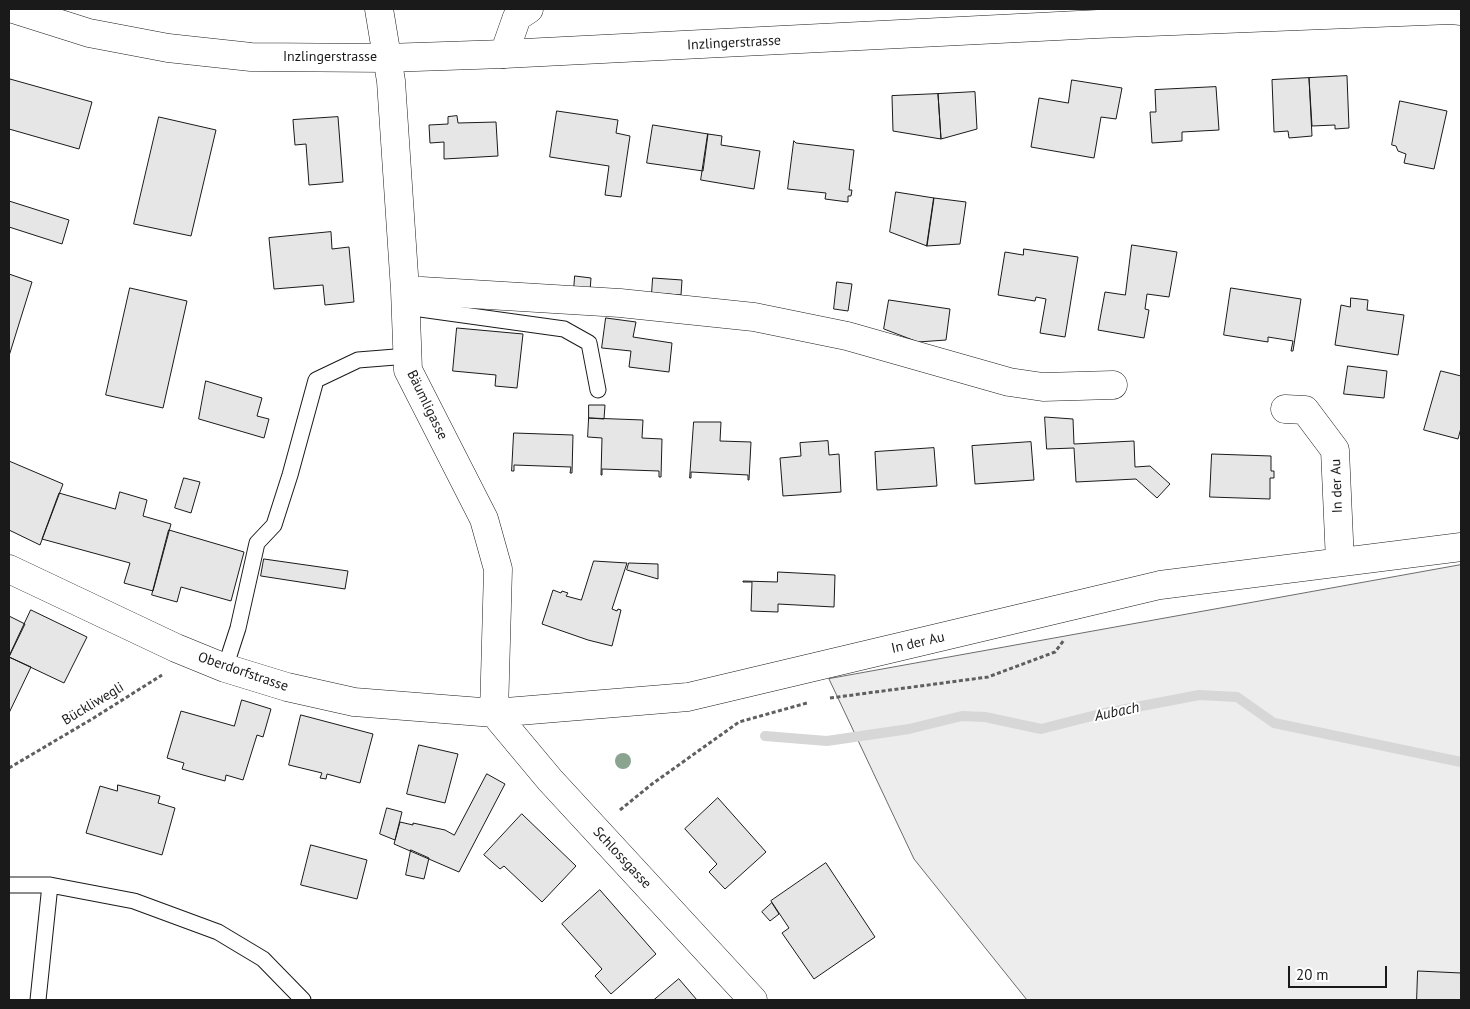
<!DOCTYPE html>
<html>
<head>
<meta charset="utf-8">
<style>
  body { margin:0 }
  #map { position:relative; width:1470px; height:1009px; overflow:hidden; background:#fff; font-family:"PT Sans",sans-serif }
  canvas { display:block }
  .frame { position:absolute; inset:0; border:10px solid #1a1a1a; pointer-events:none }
  .scale { position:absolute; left:1288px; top:966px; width:99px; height:22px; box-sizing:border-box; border:2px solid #1a1a1a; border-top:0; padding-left:6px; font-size:15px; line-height:18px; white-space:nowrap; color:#1a1a1a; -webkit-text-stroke:4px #fff; paint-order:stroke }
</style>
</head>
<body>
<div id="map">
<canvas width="1470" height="1009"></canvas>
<div class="frame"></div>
<div class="scale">20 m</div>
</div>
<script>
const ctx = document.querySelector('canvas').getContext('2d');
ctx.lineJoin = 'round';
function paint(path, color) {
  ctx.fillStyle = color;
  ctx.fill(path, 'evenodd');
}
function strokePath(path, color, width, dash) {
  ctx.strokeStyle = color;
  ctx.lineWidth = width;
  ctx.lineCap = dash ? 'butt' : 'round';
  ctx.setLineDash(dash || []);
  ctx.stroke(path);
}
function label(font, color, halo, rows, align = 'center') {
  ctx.font = font + ' "PT Sans",sans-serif';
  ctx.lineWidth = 4;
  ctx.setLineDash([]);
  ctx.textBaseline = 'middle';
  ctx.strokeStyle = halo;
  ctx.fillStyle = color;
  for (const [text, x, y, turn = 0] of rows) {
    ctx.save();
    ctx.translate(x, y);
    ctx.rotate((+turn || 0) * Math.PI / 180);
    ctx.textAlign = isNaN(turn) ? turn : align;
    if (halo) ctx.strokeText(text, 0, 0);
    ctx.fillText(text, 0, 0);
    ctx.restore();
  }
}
const green = new Path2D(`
  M1461,565V1000H1027L914,859L829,679Z`);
const stream = new Path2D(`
  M765,736L827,741L909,729L962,716L985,717L1041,729L1100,714L1199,695L1237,697L1274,723L1461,762`);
const building = new Path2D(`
  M1347,76L1349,128L1335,129V125L1312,126L1309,78Z
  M1309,78L1312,136L1289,138L1288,131L1274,132L1272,80Z
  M10,79L92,102L79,149L9,129Z
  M1072,80L1122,88L1116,119L1101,117L1094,158L1031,147L1039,98L1068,103Z
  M1216,87L1219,130L1182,132V141L1152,143L1150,112H1156L1155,90Z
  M975,92L977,129L941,139L938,94Z
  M938,94L941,139L893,131L892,96Z
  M1400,101L1447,111L1434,169L1404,163L1406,154L1398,151L1396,146L1392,145Z
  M557,111L618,120L616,133L630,136L621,197L605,195L609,166L550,157Z
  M457,116L458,123L496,122L498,156L444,159V142L430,143L429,125L448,124V117Z
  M159,117L216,130L191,236L134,224Z
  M338,117L343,182L309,185L306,144L295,145L293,120Z
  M653,125L708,134L703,171L647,163Z
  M708,134L722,136L721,145L760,151L754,189L701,180Z
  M794,141L796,143L854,150L849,190H852L851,196H848V202L825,199L826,193L788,189Z
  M896,192L934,198L927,246L890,232Z
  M934,198L966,202L960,244L927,246Z
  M9,201L69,220L62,244L9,227Z
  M331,232L332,249L349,247L354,302L325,305L323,285L274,289L269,238Z
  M1132,245L1177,252L1169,297L1147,294L1145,309L1149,310L1144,338L1098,330L1105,292L1125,295Z
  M1024,249L1078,257L1065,337L1040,333L1046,299L1036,297L1035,301L998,295L1005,252L1023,255Z
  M9,274L32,282L9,356Z
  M575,276L591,278L590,291L574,290Z
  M653,278L682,280L681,295L652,293Z
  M837,282L852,284L848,311L834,309Z
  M130,288L187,301L163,408L106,395Z
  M1231,288L1301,299L1293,351H1291L1293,341L1268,337V342L1224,335Z
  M1351,298L1368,300L1367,310L1404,315L1398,355L1335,345L1341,305L1350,307Z
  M889,300L950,309L946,340L918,342L884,329Z
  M606,318L636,322L633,337L672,343L669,372L629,367L631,351L602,348Z
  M457,328L523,334L517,388L495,386L496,375L453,371Z
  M1348,366L1387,371L1384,398L1344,394Z
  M1441,371L1461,376V428L1458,439L1424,430Z
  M206,381L262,398L257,416L269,419L264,438L199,419Z
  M589,405H605L604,419L589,418Z
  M1045,417L1073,419L1074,444L1134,441L1135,467L1150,466L1170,484L1157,498L1136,479L1076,482L1074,448L1047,449Z
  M589,418L643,420L642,438L662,439L661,477H659V471L602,469V475H601L602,438L588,437Z
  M694,422H721L720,441L751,442L749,480H748V475L691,472V478H690Z
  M514,433L573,435L572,473H570L571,467L514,465V471H512Z
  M828,441L829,455L839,454L841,492L783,496L780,458L801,456L800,443Z
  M1031,442L1034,480L975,484L972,446Z
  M934,448L937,486L877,490L875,452Z
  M1212,454L1271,456V471H1274V478H1270V499L1210,497Z
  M9,461L63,484L40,545L9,530Z
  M184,478L200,482L191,513L175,508Z
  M120,492L147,500L143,516L171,524L153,591L124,583L130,563L42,539L59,493L115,509Z
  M169,530L244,552L231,601L181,587L177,602L152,595Z
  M264,559L348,571L345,589L261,576Z
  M594,561L627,563L612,609L617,611L618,609L621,610L612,646L588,640L542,624L553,590L561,593L562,591L568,593L566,596L581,600Z
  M629,563L658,564V579L627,570Z
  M778,572L835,575L834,607L778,604V612L751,611L752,582H743V581L777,582Z
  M31,610L87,637L64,683L9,657Z
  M9,616L25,624L9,657Z
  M9,657L31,667L9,713Z
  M242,700L271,709L263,737L257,735L243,780L226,775L225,781L203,775L182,769L184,763L167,758L181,711L234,726Z
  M301,715L373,734L360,783L327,774L326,779L320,778L322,773L289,765Z
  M419,745L458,754L445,803L407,794Z
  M487,774L505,784L459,872L394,844L400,822L413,825V823L445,830L454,835Z
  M118,785L160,796L158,803L175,808L162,855L86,833L100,786L117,791Z
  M718,798L766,852L725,889L709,872L717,864L685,829Z
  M387,808L402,812L395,840L380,834Z
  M522,814L576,866L542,902L504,866L500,869L484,855Z
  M311,845L367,860L357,899L301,885Z
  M411,850L429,858L424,879L406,875Z
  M826,863L875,937L814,979L782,933L789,928L771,901Z
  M600,890L656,954L611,994L595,976L602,969L562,924Z
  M772,903L779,914L770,921L762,912Z
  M1418,971L1461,973V1000H1417Z
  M679,979L697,1000H654Z`);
const path = new Path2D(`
  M830,698L988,677L1055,652L1064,640
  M9,768L92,719L162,675
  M620,810L652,784L739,722L807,703`);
const service = new Path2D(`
  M406,307L564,329L589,343L598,390
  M225,668L238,628L257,543L274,525L290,475L316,380L358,360L408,356
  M9,885H50L134,901L218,932L263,959L303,1000
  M38,1000L50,885`);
const minor = new Path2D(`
  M379,9L391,81L405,290L408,370L484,519L498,569L494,713
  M504,54L517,17L529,9
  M405,290L620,303L754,317L847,336L1009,382L1043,387L1113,385
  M1285,409L1305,410L1335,450L1340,562
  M9,569L176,648L225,668L287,687L354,702L494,713L688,697L1160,585L1461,547
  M494,713L550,780L753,1000`);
const tertiary = new Path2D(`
  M13,9L89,33L168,48L251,57L386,58L504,54L1098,24L1451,10L1461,11`);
const trees = [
  [623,761]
];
const streetNames = [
  ["Inzlingerstrasse",734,43,-3],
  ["Inzlingerstrasse",330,57],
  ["Bäumligasse",427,405,64],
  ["In der Au",1337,486,-92],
  ["In der Au",918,643,-13],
  ["Oberdorfstrasse",243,672,19],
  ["Bückliwegli",93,704,-31],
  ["Schlossgasse",622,858,47]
];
const waterNames = [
  ["Aubach",1117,712,-12]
];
paint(green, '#ededed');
strokePath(green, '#6a6a6a', 1);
strokePath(stream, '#d7d7d7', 10);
paint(building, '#e6e6e6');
strokePath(building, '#1a1a1a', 1);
strokePath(service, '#1a1a1a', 17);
strokePath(minor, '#1a1a1a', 29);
strokePath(tertiary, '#1a1a1a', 29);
strokePath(path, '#5f5f5f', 3, [4, 2.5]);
strokePath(service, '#fff', 15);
strokePath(minor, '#fff', 28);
strokePath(tertiary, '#fff', 28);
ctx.fillStyle = '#8aa48f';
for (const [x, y] of trees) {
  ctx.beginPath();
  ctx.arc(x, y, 8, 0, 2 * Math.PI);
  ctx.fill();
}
label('14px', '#1a1a1a', '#fff', streetNames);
label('italic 15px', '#1a1a1a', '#fff', waterNames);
</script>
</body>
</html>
